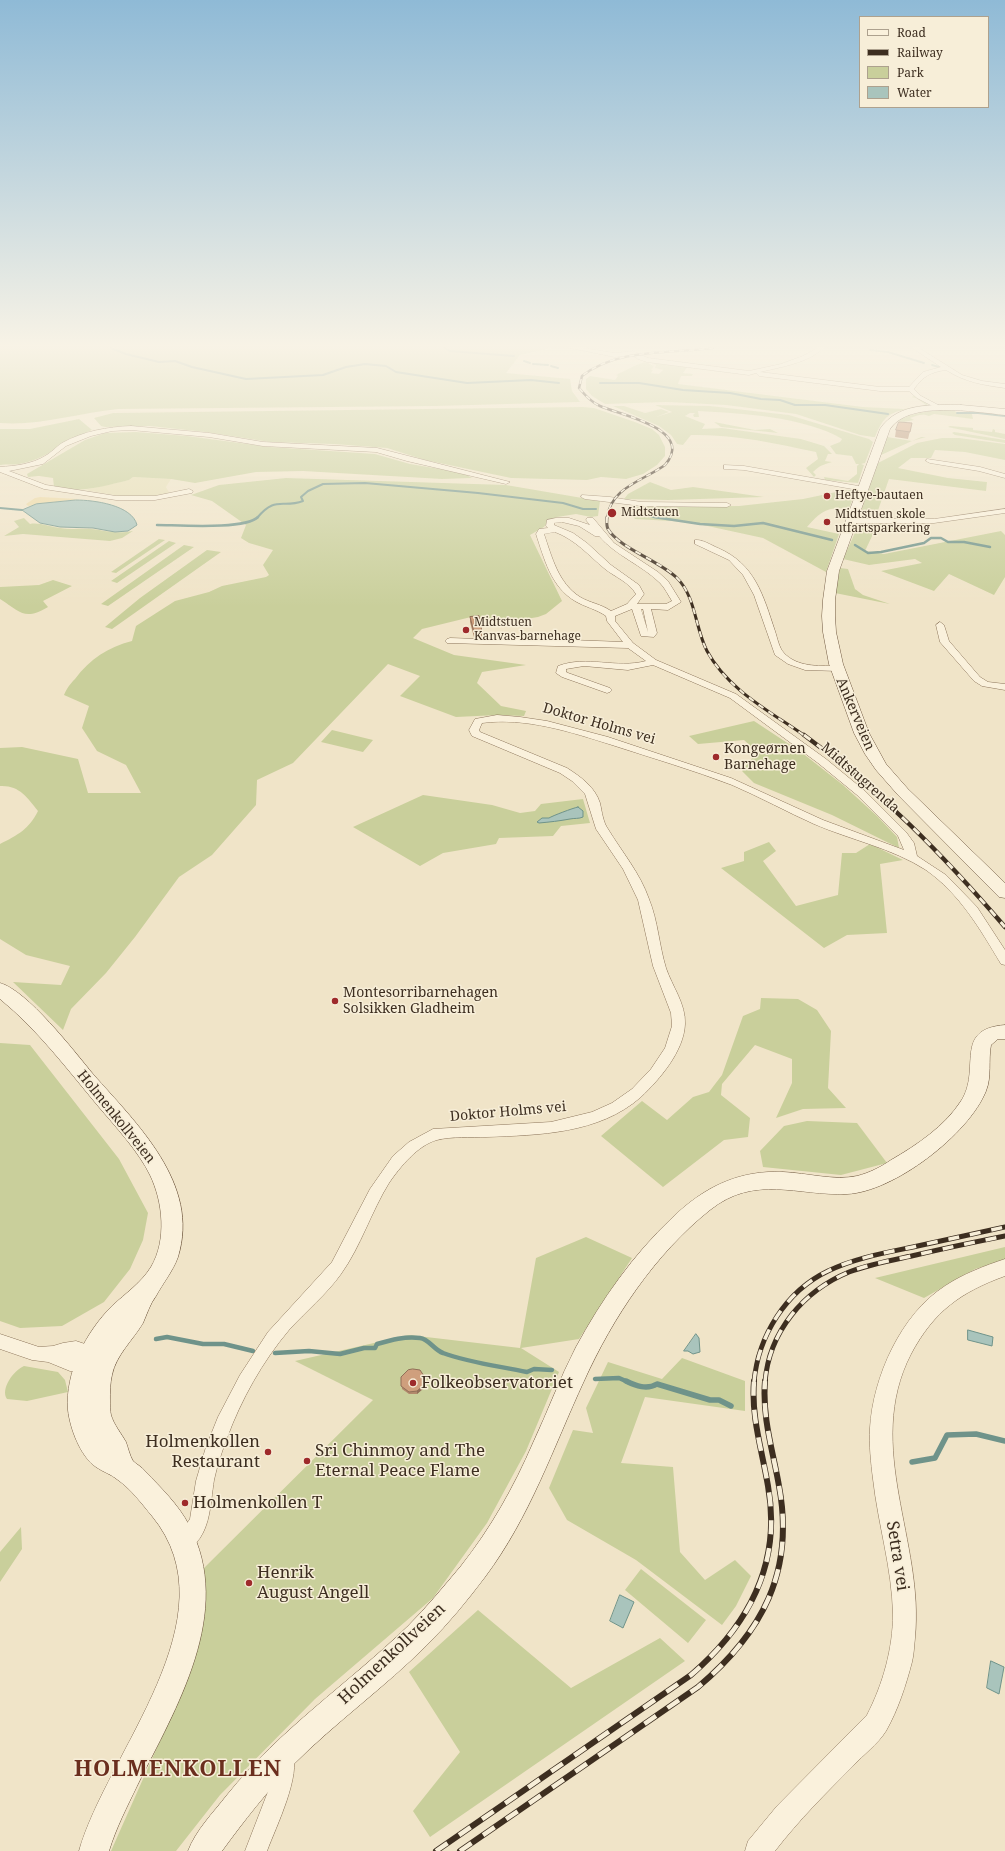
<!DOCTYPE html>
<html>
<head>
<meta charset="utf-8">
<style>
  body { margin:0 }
  #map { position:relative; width:1005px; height:1851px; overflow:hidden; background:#f0e4c8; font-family:"Noto Serif",serif }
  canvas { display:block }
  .legend { position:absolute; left:859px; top:16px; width:130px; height:92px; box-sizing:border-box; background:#f7eed8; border:1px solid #ada18e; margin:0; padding:5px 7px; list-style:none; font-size:12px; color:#3d2e20 }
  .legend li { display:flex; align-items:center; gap:8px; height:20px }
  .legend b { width:20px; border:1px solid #ada18e }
</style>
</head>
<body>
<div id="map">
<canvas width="1005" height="1851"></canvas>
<ul class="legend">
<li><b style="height:5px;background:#faf1dc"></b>Road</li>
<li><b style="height:5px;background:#3d2e20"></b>Railway</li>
<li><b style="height:11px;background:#c9cf9b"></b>Park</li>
<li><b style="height:11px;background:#a9c4bc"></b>Water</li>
</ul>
</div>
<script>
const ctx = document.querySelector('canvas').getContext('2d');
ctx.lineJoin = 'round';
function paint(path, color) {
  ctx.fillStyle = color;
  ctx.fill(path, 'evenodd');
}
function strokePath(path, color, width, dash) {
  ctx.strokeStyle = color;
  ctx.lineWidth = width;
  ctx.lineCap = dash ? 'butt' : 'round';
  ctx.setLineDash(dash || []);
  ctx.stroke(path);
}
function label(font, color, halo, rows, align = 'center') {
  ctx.font = font + ' "Noto Serif",serif';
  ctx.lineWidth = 3;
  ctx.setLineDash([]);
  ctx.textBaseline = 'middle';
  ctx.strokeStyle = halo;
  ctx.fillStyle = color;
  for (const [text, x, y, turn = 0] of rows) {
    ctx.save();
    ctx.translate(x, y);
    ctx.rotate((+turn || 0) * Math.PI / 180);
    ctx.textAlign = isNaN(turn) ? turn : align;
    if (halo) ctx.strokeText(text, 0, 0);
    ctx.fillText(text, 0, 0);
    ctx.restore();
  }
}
const farmland = new Path2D(`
  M133,477L171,479L166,487L170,494L160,496H120L84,490L129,480Z`);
const green = new Path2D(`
  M0,348H552L520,355L506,373L570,379L572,391L580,402L436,406L118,409C78,413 40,426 0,423Z
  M646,362L654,366L651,370H653L651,373L659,374L663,370L655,368L656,365L650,362L688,366L683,373L693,374L692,376H681L678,384L863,407L904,409L926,405L916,398L911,397L914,396L929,404C924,407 918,407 913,408C890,412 884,415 875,437H873L860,435L796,414L726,405L667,402L605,404L592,396L586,389V379L590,376L615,380L618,376L616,375C627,370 635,364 646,362Z
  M655,405L710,406L789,415L869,439L873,442L865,463L861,464L864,465L858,483L825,480L824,477L848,481L857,474V466L859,464H856L852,456L836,454L830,446L840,442L842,439C806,417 740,413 698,411L699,417H694L693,415L695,413H690L685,416L705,424L702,429L722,428L801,439L824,446L832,454H828L825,461L832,462C823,465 820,465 813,472L816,475L814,477L806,468L818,459L816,452C774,443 733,434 691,435L683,445L677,444L671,435L659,426L613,406H624L645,413L661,409L669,412L656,417L672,412Z
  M583,407L594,408L635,422L652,429L659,435L665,447V456L657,465L643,474L626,479L601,477L587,480L511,478L425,460L387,448L334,444L270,442L205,432L150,426L105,427L101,426L94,418L113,413Z
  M954,409L957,414H972L973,419L934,414L929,416C922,413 916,416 910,418L914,420L904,422L896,421C915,412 933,410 954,409Z
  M79,419L92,430C68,440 45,460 19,464C13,465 6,464 0,465V429H30Z
  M714,422L755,430L770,429L778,433L721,427Z
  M950,426L973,428V430L992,432L993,429L995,430V432L1005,434V439L948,427Z
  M136,432L187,436L270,447L375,454L410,464L464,473L472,478L442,479L303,471L256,472L195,483L171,479L133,477L129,480C104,486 79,494 54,487L53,478L39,476L28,477L27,474L85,440L105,433Z
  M954,432L1005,440V443L955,435L952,433Z
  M887,437L912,441L921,437H926L912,441L881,455Z
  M942,438H959L1005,444V460L965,452L935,450L931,458H911L898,468L948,478L987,482L986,491L889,479L875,519L859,517L878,463L917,443Z
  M286,478L506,485L600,501L598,516L591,517L576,514L557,517L548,521L544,527L530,535L562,601L546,614L538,617L520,620L471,617L422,629L413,638L454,655L526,665L482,672L477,683L501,706L526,711L524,716L498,715L456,717L400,696L420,676L388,664L293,763L257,780L256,805L212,855L179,877L135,937L106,973L71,1009L63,1030L13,982L61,985L70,966L26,955L0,939V844C18,835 29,829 38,811C27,797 19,785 0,786V748L22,747L78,759L88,793H141L126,765L97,751L82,728L89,706L64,695C67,688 70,684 75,679C90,659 108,647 132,641L136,626L175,601L209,592L222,586L266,577L269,575L263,565L273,550L249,543L241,538L246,525L212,501L191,495L219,485Z
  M650,482L671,490L693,487L764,497L668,500L624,499L628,494Z
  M846,490H851L855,493L849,509C828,506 821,511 807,527L839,534L826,572L763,538L689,522L635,519L633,516L637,507L739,506L803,499Z
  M24,518L30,524C39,522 51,527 60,528C71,530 82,528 92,529C107,531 117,534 133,531L122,538L110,541L23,534L4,536L19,527L14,521Z
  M859,524H898L899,531L874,532L865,551L884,554L1001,531L1005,535V577L994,595L949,574L934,591L881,571L922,563L915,559L869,565L843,559Z
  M159,539L165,540L116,573L111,572Z
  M169,541L176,543L117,583L111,581Z
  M184,545L194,547L108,606L101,604Z
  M207,550L221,552L112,629L105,627L140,598Z
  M840,568L848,569L855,589L863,595L890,604L835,593Z
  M53,580L72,586L43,601L48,607C24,621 21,612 0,599V587L39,585Z
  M754,721L801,752L843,785L877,816L897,837L899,848L832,815L754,783L742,771L757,752L744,740L698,744L689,736Z
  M332,730L373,740L363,752L321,742Z
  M423,795L492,805L520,813L535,811L541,804L583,799L590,823L561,826L553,836L499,838L496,844L443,853L420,866L353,827Z
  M769,842L776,851L763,861L796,906L838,895L842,853H856L870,844L903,860L880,864L887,933L847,935L824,948L721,868L744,861V852Z
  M761,998L798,999L817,1010L831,1031L828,1088L846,1108L803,1109L776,1118L792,1083V1059L755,1045L722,1084L721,1095L750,1118L748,1137L724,1140L663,1187L601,1136L642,1101L667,1120L693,1097L709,1092L722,1075L743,1016L760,1009Z
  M0,1043L30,1045L119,1159L148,1213L143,1240L130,1269L104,1302L62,1326L20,1328L0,1321Z
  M807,1121L857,1123L887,1163L841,1175L763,1167L760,1151L784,1126Z
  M586,1237L632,1258L579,1339L521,1348L559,1372L526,1451L487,1523L433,1598L315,1699L220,1795L176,1851H111L191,1671L204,1621V1568L373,1400L295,1361L409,1335L520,1348L536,1258Z
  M1005,1247V1260L975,1269L924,1298L875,1278Z
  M682,1358L745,1381V1411L645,1397L621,1463L673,1467L680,1552L705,1580L735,1560L751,1576L736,1606L722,1625L636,1560L567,1520L549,1488L573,1430L593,1433L586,1408L608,1362L662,1379Z
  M24,1366L58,1372L65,1380L68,1392L27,1401L7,1399C0,1389 14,1370 24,1366Z
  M21,1527L22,1549L0,1582V1552Z
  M641,1569L706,1620L688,1643L625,1590Z
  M478,1610L571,1688L660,1638L685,1661L430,1837L413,1811L460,1752L409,1672Z`);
const sand = new Path2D(`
  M35,498L40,497L79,499L28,506L26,504Z`);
const water = new Path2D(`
  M76,500C94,500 132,505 137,525L128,531L115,532L93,528L60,527L40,523L22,510L36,504Z
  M578,807L583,811V817C579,819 574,818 570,819C559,821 550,822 539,823L537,822L542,818H549C552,816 573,808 578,807Z
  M968,1330L993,1337L992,1346L968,1340Z
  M696,1334L699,1338L700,1352L693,1354L688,1351H684Z
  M620,1595L634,1602L623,1628L610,1621Z
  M991,1661L1004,1667L999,1694L987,1688Z`);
const streamFar3 = new Path2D(`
  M111,348L126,354L159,362L175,361L192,367L246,379L323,375L346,367L365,364L386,366L396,372L467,383L531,380L559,383
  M445,348L450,351L514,356
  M870,350L888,352L924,363
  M524,361L530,363
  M533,364L548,365
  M932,365L939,367
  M551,366L558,368
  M600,383H639L683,390L730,393L761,399L780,400L795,405H825L888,414
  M957,413H978L1005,416
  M0,508L22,510
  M630,513L661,518
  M257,518C276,495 282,509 303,501L301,497L308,491L323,484L365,483L478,493L563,503L583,509H596`);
const streamFar2 = new Path2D(`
  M654,517L700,524L734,526L763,523L832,540
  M157,525C177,525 245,530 258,517
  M855,545L868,553L881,552L924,543L931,538H941L948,542H964L990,547`);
const streamFar1 = new Path2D(`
  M156,1339L167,1337L203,1344H224L253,1351
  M275,1353L309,1351L340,1354L364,1348H375L377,1344C391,1340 405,1336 420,1338C429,1339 434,1350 443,1353C470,1363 499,1366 527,1372L534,1369L552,1370
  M595,1379L619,1378L628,1382`);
const stream = new Path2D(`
  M626,1381C636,1386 647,1390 657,1384L710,1400H719L731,1406
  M912,1462L935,1458L947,1435L976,1434L1005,1441`);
const minor = new Path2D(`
  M570,348H584L615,353L633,351L648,358L749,371L781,364L803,356L817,348H824C808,363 781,367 760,372L880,387H909L923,372L941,367L912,348H919L962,375L982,381L1005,384V388C983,385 965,382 946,370C931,372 923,376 914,389L921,396L942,407L943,408L940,410L917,398L909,391H880L759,376L756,373L749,375L647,362L638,359L632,355L615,357Z
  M131,426L209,433L263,442L377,448L510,482L506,484L407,461L376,452L263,446L209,437L131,430L112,431L91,436L66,446L43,464L9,471L46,485L116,496H155L189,489L193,491L192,493L155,500H116L44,489L0,472V467C15,466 32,464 45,456C51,453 56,447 62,443C84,431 107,427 131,426Z
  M927,459L980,467L1005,474V478L979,471L930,463L926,461Z
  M724,465L744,466L864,487L868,489L864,491L744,470L727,469H724Z
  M582,495L610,497L641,502L727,503L731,505L727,507L641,506L585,499L581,497Z
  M1005,509V513L934,523H852L848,521L852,519H934Z
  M556,518H569L590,525L586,520L587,518H593L614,543L658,572L668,581L681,602L668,610L651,609L657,633L654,637L641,636L632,609L615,616V621L633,643L656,660L736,694L826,759L865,791L906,832L914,843L917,856L946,875L977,907L1005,950V965L1001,964C980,929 960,894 926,870C892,848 851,840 814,824C787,812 760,797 732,785C693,770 652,758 612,745C571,732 525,717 482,723L479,730L480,732L567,768C581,777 595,787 600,803C602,812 603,822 608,829C622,852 640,873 649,899C658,921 659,945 666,968C672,986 686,1004 685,1024C684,1051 660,1079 641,1097C599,1134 539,1135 486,1137C471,1138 452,1136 437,1140C418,1145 400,1167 389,1183C371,1212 361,1246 341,1274C326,1295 306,1311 289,1330C262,1362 241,1400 227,1438C222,1451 217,1466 214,1480C210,1504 211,1540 184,1551L178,1548L175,1542L178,1536L190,1519L196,1481L206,1447L218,1417L240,1375L268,1332L332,1262L370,1189L393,1156L409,1142L433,1129L551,1122L592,1112L612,1103L632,1089L651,1069L665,1048L672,1026L671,1013L653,966L638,900L623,869L596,829L585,794L572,781L560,773L472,736L469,730L475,719L497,715L520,717L547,721L608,737L731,778L823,820L904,850L898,836L857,795L818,763L730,698L653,665L628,670L584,666L566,669V672L568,673L610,688L612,690L610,692L607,693L562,677L556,673L558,666C587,655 616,669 646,661L628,648L447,643L445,641L447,639L450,638L507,640L519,638L623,642L607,621L606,616C596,609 585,607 575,601C551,587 544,558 536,534L539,529L548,528L546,526L547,520ZM562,522L579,526L595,536H599C616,556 642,565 660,583C665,588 668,595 672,601L666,604H637L644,594L639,585L611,565L587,543L573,533L554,525V523ZM555,532C576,540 588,555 605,569C615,577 629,582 636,594L627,604L611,611C601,604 590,603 580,597C558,583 552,557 544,534ZM641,609H643L648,632Z
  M695,540C702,539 711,545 718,548C755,564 763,595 775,631C777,637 779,648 784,653C797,667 818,666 836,666L841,669L839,671L805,670L788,664L775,655L754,595L743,575L729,560L695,544Z
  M940,622L944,625L949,641L980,677L988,682L1005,684V690L982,686L974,681L940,642L936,625Z
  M0,1334L39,1347L53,1346L63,1343L76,1341L103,1350L105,1355L103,1360L100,1362L98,1368L86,1371H70L48,1362L32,1360L0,1349Z
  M285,1749L292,1752C302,1774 276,1827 267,1851H245L274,1776L275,1759L278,1752Z`);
const tertiary = new Path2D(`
  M1005,1259V1276C961,1292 934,1311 911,1354C863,1447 925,1542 915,1638C914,1646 914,1654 912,1662C906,1685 898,1710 886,1731C878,1744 863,1755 853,1766C826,1793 799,1820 775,1851H745L748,1841L777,1806L867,1715C883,1684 893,1648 893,1614C892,1568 878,1524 873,1479C871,1463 869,1445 870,1428C873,1377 901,1314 945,1286C963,1274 984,1266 1005,1259Z`);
const secondary = new Path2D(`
  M961,405L1005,409V415C975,412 909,400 890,429L839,571L835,600V616L836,632L843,664L869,733L886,764L908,789L1005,883V898L999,897L898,795L876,770L865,754L854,733L829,664L823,632L822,616L823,600L827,571L880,429C898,402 933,405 961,405Z
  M0,983C27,990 74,1051 93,1074C136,1123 201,1184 178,1257C173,1271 163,1283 156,1296C150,1304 147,1314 143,1323C133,1340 116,1355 112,1375C110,1383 110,1393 110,1400C110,1405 110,1411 111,1415C114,1425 121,1433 126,1442C128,1448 130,1456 133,1461C136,1464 142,1467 145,1471C161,1488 178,1504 189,1525C235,1612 176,1708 137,1786C127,1807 116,1828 109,1851H79C107,1752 235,1617 152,1516C142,1504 131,1489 118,1480C111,1474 103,1472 96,1467C80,1456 70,1428 68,1410C65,1372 86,1332 112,1306C126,1293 141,1283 151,1267C167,1240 163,1202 150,1175C139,1152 115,1126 98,1106C67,1069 38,1030 0,999Z
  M1005,1025V1039H998L991,1045C988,1061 992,1076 986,1091C969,1134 894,1192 847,1194C797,1196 755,1174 710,1210C655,1254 613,1317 584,1381C553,1448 530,1517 485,1577C467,1601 448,1624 427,1645C385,1687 336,1722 294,1764C267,1791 244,1821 222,1851H188C196,1830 213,1813 227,1795C281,1728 347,1685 408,1626C427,1607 444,1586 461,1566C491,1528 514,1487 533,1443C548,1411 560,1378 576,1347C602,1299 633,1255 672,1218C704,1187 739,1170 783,1172C807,1173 834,1181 857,1176C869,1173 881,1167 891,1160C917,1145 945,1126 961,1101C982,1069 952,1029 1005,1025Z`);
const railFar4 = new Path2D(`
  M607,518C611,487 643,481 665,465C696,429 620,415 600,406C591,402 585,395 579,388L582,376C617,348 670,354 713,348`);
const railFar3 = new Path2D(`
  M607,517C607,521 606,525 608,529C619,548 660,561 677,578C696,597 695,628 707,651C728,690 771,712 805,736`);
const railFar2 = new Path2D(`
  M804,735C880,790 944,856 1005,927`);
const railFar1 = new Path2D(`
  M754,1382C758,1336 786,1291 828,1271C855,1258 884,1253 913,1247C944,1240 974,1234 1005,1227
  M765,1382C769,1332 803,1291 849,1272C870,1264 893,1260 916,1255C946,1248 975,1242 1005,1236`);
const rail = new Path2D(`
  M436,1851L691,1675C749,1625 782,1564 768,1486C762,1450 751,1417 754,1381
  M460,1851L698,1687C762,1633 795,1572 779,1486C773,1451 762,1418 765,1381`);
const wall = new Path2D(`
  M912,423L908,439L895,437L896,430Z
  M470,617L482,632V638L474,637L470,622Z
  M401,1377L425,1378L424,1388L417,1394H409L402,1389Z`);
const shadedWall = new Path2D(`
  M424,1376V1388L417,1394V1391Z`);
const building = new Path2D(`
  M899,422L912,423L910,432L896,430Z
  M479,616L482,632H474L470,617Z
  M413,1369L420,1370L424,1376V1385L417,1391L409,1392L401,1386V1377L408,1370Z`);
const markers = [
  [827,496,4,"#9e2a2b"],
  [612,513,5,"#9e2a2b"],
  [827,522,4,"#9e2a2b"],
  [466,630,4,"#9e2a2b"],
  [716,757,4,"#9e2a2b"],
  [335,1001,4,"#9e2a2b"],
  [413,1383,4,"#9e2a2b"],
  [268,1452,4,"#9e2a2b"],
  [307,1461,4,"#9e2a2b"],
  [185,1503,4,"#9e2a2b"],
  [249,1583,4,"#9e2a2b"]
];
const farPoinames = [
  ["Heftye-bautaen",835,496],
  ["Midtstuen",621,513],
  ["Midtstuen skole",835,515],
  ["utfartsparkering",835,529],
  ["Midtstuen",474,623],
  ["Kanvas-barnehage",474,637]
];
const streetNames = [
  ["Ankerveien",855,714,67],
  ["Doktor Holms vei",599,724,16],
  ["Midtstugrenda",860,778,41],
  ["Doktor Holms vei",508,1112,-5],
  ["Holmenkollveien",116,1117,51]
];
const poiNames = [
  ["Kongeørnen",724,749],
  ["Barnehage",724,765],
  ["Montesorribarnehagen",343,993],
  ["Solsikken Gladheim",343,1009]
];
const nearPoinames = [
  ["Folkeobservatoriet",421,1383],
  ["Holmenkollen",260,1442,"right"],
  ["Restaurant",260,1462,"right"],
  ["Sri Chinmoy and The",315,1451],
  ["Eternal Peace Flame",315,1471],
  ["Holmenkollen T",193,1503],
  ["Henrik",257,1573],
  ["August Angell",257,1593]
];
const nearStreetnames = [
  ["Setra vei",897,1556,81],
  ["Holmenkollveien",392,1654,-43]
];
const nearDistrictnames = [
  ["HOLMENKOLLEN",178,1770]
];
paint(farmland, '#e6deb5');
paint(green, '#c9cf9b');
paint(sand, '#ecd9a5');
paint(water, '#a9c4bc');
strokePath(water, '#6f938a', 1);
strokePath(streamFar3, '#6f938a', 2);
strokePath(streamFar2, '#6f938a', 2.5);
strokePath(streamFar1, '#6f938a', 4.5);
strokePath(stream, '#6f938a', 5.5);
strokePath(minor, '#8d765c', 1);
strokePath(tertiary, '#8d765c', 1);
strokePath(secondary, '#6f573f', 1);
paint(minor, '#faf1dc');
paint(tertiary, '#faf1dc');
paint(secondary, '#faf1dc');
strokePath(railFar4, '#3d2e20', 2.5);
strokePath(railFar3, '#3d2e20', 3);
strokePath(railFar2, '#3d2e20', 4.5);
strokePath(railFar1, '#3d2e20', 5);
strokePath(rail, '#3d2e20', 6);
strokePath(railFar4, '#f7eed8', 1.5, [5]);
strokePath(railFar3, '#f7eed8', 2, [6]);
strokePath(railFar2, '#f7eed8', 3, [8]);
strokePath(railFar1, '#f7eed8', 3.5, [11]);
strokePath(rail, '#f7eed8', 4.5, [14]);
paint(wall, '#b2896c');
paint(shadedWall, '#916f58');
paint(building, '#cf9f7d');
strokePath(building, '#916f58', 1);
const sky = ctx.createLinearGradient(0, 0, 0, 607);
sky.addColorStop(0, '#8fbad6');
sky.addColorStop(0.57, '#f8f3e6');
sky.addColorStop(1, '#f8f3e600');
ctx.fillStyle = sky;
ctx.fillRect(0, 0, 1005, 607);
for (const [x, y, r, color] of markers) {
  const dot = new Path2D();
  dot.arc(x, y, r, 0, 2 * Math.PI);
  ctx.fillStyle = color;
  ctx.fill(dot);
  strokePath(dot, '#f7eed8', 1.5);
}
label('12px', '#3d2e20', '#f7eed8', farPoinames, 'left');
label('14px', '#3d2e20', '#f7eed8', streetNames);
label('14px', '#3d2e20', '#f7eed8', poiNames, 'left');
label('17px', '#3d2e20', '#f7eed8', nearPoinames, 'left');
label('17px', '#3d2e20', '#f7eed8', nearStreetnames);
ctx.letterSpacing = '1px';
label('bold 22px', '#6b2e1e', '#f7eed8', nearDistrictnames);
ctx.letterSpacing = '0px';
</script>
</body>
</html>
